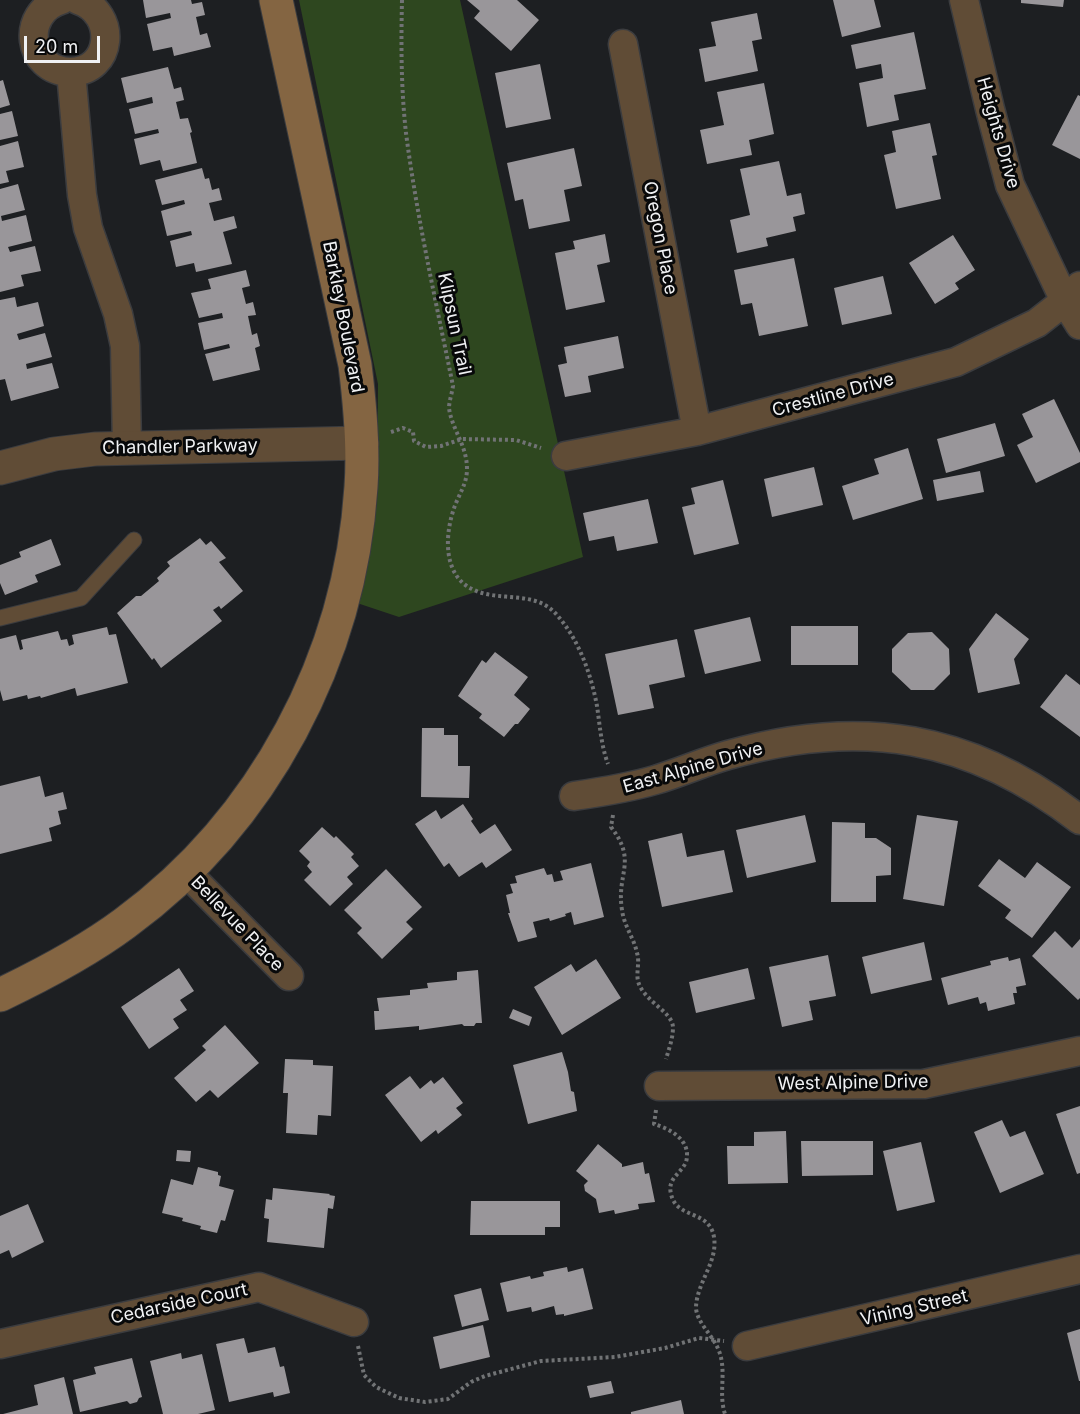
<!DOCTYPE html>
<html>
<head>
<meta charset="utf-8">
<style>
  body { margin:0 }
  #map { position:relative; width:1080px; height:1414px; overflow:hidden; background:#1d1f22; font-family:Inter,sans-serif }
  canvas { display:block }
  .scale { position:absolute; left:24px; top:36px; width:76px; height:27px; box-sizing:border-box; border:3px solid #f0f1f3; border-top:0; padding-left:8px; font-size:18px; line-height:21px; white-space:nowrap; color:#f0f1f3; -webkit-text-stroke:4px #08090a; paint-order:stroke }
</style>
</head>
<body>
<div id="map">
<canvas width="1080" height="1414"></canvas>
<div class="scale">20 m</div>
</div>
<script>
const ctx = document.querySelector('canvas').getContext('2d');
ctx.lineJoin = 'round';
function paint(path, color) {
  ctx.fillStyle = color;
  ctx.fill(path, 'evenodd');
}
function strokePath(path, color, width, dash) {
  ctx.strokeStyle = color;
  ctx.lineWidth = width;
  ctx.lineCap = dash ? 'butt' : 'round';
  ctx.setLineDash(dash || []);
  ctx.stroke(path);
}
function label(font, color, halo, rows, align = 'center') {
  ctx.font = font + ' Inter,sans-serif';
  ctx.lineWidth = 6;
  ctx.setLineDash([]);
  ctx.textBaseline = 'middle';
  ctx.strokeStyle = halo;
  ctx.fillStyle = color;
  for (const [text, x, y, turn = 0] of rows) {
    ctx.save();
    ctx.translate(x, y);
    ctx.rotate((+turn || 0) * Math.PI / 180);
    ctx.textAlign = isNaN(turn) ? turn : align;
    if (halo) ctx.strokeText(text, 0, 0);
    ctx.fillText(text, 0, 0);
    ctx.restore();
  }
}
const green = new Path2D(`
  M299,0H460L583,557L399,617L357,603L377,503L378,384Z`);
const building = new Path2D(`
  M143,0H191L192,4L202,2L205,15L196,17L200,35L207,33L211,47L174,56L172,47L153,51L147,24L171,18L170,13L146,18Z
  M467,0H517L539,20L511,51L474,18L480,11Z
  M833,0H874L881,27L842,37Z
  M1021,0H1064L1063,7L1021,3Z
  M757,13L762,39L752,41L758,71L705,82L699,49L716,46L711,22Z
  M914,32L926,89L894,95L899,120L867,127L859,83L883,78L881,64L856,69L851,45Z
  M540,64L551,119L506,128L495,73Z
  M168,67L174,89L181,87L184,100L176,102L180,119L188,118L192,132L190,133L197,163L163,171L160,160L140,165L134,139L159,133L158,129L135,134L129,109L153,103L152,97L127,103L121,78Z
  M3,80L10,105L0,108V81Z
  M764,83L774,134L749,140L752,155L707,164L700,130L724,125L717,92Z
  M1078,95L1080,96V159L1052,145Z
  M12,111L18,136L0,140V114Z
  M930,123L937,155L932,156L941,199L896,209L884,155L896,152L892,131Z
  M18,141L24,167L6,171L9,182L0,184V146Z
  M574,148L582,186L564,190L570,221L529,229L523,199L515,201L507,163Z
  M779,161L787,196L801,193L805,214L793,217L796,231L766,238L768,246L737,253L730,220L750,215L740,169Z
  M202,168L205,179L209,178L212,190L219,188L222,200L209,203L214,221L234,216L237,228L223,232L232,264L196,272L194,263L176,267L170,241L192,235L191,231L167,236L161,211L185,204L184,200L162,205L155,180Z
  M18,184L25,210L1,216L2,221L26,215L32,241L8,247L10,252L35,246L41,271L21,275L24,286L0,292V189Z
  M605,234L610,262L597,265L605,302L566,310L555,253L575,249L573,241Z
  M953,235L975,270L955,283L959,289L935,304L909,263Z
  M794,258L808,326L759,336L752,303L741,305L734,270Z
  M246,270L250,286L242,288L246,304L253,302L256,315L248,316L252,335L257,333L260,346L255,348L260,370L213,381L205,354L230,348L229,344L204,350L198,323L223,318L222,313L199,318L191,293L211,289L208,279Z
  M883,276L892,314L842,325L834,288Z
  M15,297L17,307L38,302L44,326L17,334L19,340L45,333L52,357L26,364L27,369L52,363L59,388L11,401L5,379L0,380V300Z
  M618,336L624,368L588,376L591,392L565,397L558,365L567,363L564,347Z
  M1054,399L1080,453V462L1036,483L1017,445L1033,437L1022,414Z
  M995,423L1005,456L946,473L937,439Z
  M908,448L923,499L853,520L842,486L879,474L874,459Z
  M814,467L823,505L772,517L764,479Z
  M980,471L984,492L937,501L933,480Z
  M723,480L739,544L694,555L682,507L695,504L691,488Z
  M648,499L658,543L617,551L614,536L589,541L583,513Z
  M200,538L206,545L211,541L226,558L219,562L243,591L221,609L219,606L213,610L222,621L161,668L154,658L152,660L117,613L136,596H141L159,581L157,578L170,566L167,562Z
  M51,539L61,565L35,575L38,582L5,595L0,583V565L21,557L19,552Z
  M996,613L1029,639L1014,659L1020,684L978,693L969,649Z
  M750,617L761,661L705,674L694,630Z
  M791,626H858V665H791Z
  M107,627L109,635L116,634L128,683L77,696L75,688L41,698L40,696L28,699L27,695L3,701L0,690V639L16,635L20,650L23,649L21,640L58,631L61,640L67,639L69,646L74,644L72,635Z
  M932,632L949,649L950,674L934,690H911L892,672V649L908,633Z
  M677,639L685,677L649,685L654,708L618,715L605,654Z
  M495,652L528,677L514,695L530,709L518,724H515L504,737L479,718L482,714L458,696L482,660L486,663Z
  M1066,674L1080,685V737L1040,707Z
  M422,728H444V735H458V766H470L469,798L421,797Z
  M40,776L45,797L63,792L67,809L58,811L61,824L49,828L52,841L0,854V786Z
  M463,804L473,819L471,821L480,834L495,824L512,850L486,868L482,862L459,877L449,863L444,867L415,824L436,810L441,819Z
  M805,815L816,862L747,878L736,830Z
  M917,815L958,821L944,906L903,899Z
  M832,822L865,823V838H876L891,848V875L876,876V902H831Z
  M322,827L334,838L336,836L354,854L351,857L359,866L347,877L353,884L330,906L304,880L312,872L307,866L310,862L299,851Z
  M682,833L687,857L724,850L733,892L662,907L648,841Z
  M999,859L1025,878L1037,862L1071,887L1032,938L1005,918L1011,910L978,886Z
  M591,863L604,917L574,925L571,912L565,914L566,916L550,921L549,918L533,922L537,937L518,942L508,913H510L506,895L513,893L510,884L517,883L515,876L544,868L547,875L552,874L554,882L563,880L560,871Z
  M386,869L422,907L406,922L413,929L382,959L357,933L362,928L344,910Z
  M1055,931L1072,948L1080,939V998L1078,1000L1032,956Z
  M924,942L932,980L871,994L862,957Z
  M828,955L836,996L809,1001L813,1020L782,1027L769,967Z
  M1008,957L1009,961L1020,958L1026,985L1016,987L1017,993H1013L1015,1004L988,1011L986,1002L980,1004L978,997L948,1005L941,978L991,965L990,961Z
  M596,959L621,998L562,1035L534,987L571,964L576,972Z
  M179,968L194,991L180,1000L187,1010L173,1019L179,1028L149,1049L121,1007Z
  M748,968L755,999L696,1013L689,982Z
  M478,970L482,1023H476L474,1026H464L462,1024L419,1030V1026L375,1030L374,1011H379L377,998L410,995V990L428,988L427,983L457,980V972Z
  M513,1009L532,1017L529,1026L509,1018Z
  M225,1025L259,1063L218,1098L210,1090L196,1102L174,1078L206,1050L202,1046Z
  M562,1052L568,1072L571,1091L574,1092L577,1111L528,1124L513,1065Z
  M285,1059L313,1060V1065L333,1066L331,1116L318,1115L317,1135L286,1133L288,1093H283Z
  M410,1076L420,1089L431,1080L434,1084L443,1077L463,1103L456,1108L462,1115L438,1134L436,1130L421,1142L385,1095Z
  M1080,1106V1173L1077,1174L1056,1114Z
  M1002,1120L1010,1137L1025,1131L1044,1174L1000,1193L974,1132Z
  M786,1131L788,1183L728,1184L727,1146H754V1132Z
  M801,1141H873V1175L802,1176Z
  M921,1142L935,1202L897,1211L883,1151Z
  M598,1144L622,1164V1167L643,1162L645,1174L649,1173L655,1202L638,1204L639,1209L615,1214L614,1210L599,1213L596,1199L585,1191L584,1185L588,1181L576,1171Z
  M177,1150L191,1151L190,1162L176,1161Z
  M198,1167L218,1172V1175L221,1176L219,1186L234,1190L225,1221L221,1220L217,1233L200,1229L201,1226L182,1221L183,1218L162,1213L171,1179L193,1185Z
  M273,1188L330,1194L329,1195L335,1196L333,1209L328,1208L324,1248L267,1242L269,1219L264,1218L266,1199L272,1200Z
  M471,1201H560V1227H545V1235H470Z
  M28,1204L44,1242L12,1258L9,1250L0,1254V1216Z
  M567,1267L568,1272L583,1268L593,1309L564,1316V1314L556,1315L554,1306L532,1312L531,1307L507,1312L500,1283L530,1276L531,1279L544,1276L543,1272Z
  M481,1288L489,1320L462,1327L454,1295Z
  M483,1325L490,1357L440,1369L433,1337Z
  M1080,1329V1381H1079L1067,1333Z
  M244,1338L248,1353L275,1347L280,1367L284,1366L290,1393L274,1397L273,1392L229,1402L216,1344Z
  M181,1353L182,1359L202,1354L215,1410L198,1414H163L150,1361Z
  M132,1358L142,1397L139,1398L137,1402L130,1404L127,1401L80,1412L73,1380L96,1374L94,1367Z
  M64,1377L73,1414H3L38,1405L34,1385Z
  M611,1381L614,1393L590,1398L587,1386Z
  M681,1400L684,1414H631V1412Z`);
const path = new Path2D(`
  M402,0C401,44 401,89 406,133C417,218 436,302 453,386C452,393 449,402 449,408C452,430 467,445 467,469C467,482 461,491 456,503C445,530 441,574 472,589C499,603 535,589 557,615C579,640 591,674 597,706C600,726 601,745 608,764
  M391,432L403,428L413,432L414,441L426,447L441,446L462,439L516,440L541,448
  M613,815L611,827C638,862 616,873 622,910C624,926 634,938 637,953C640,962 636,972 638,981C643,1001 672,1011 673,1027C673,1038 669,1049 666,1059
  M656,1110L654,1124C671,1129 692,1141 686,1162C681,1174 667,1178 671,1194C677,1220 709,1209 714,1237C718,1262 697,1282 696,1307C696,1322 713,1335 719,1351C727,1372 718,1393 725,1414
  M358,1346L364,1375L376,1387L399,1398L425,1402L448,1399L471,1382L485,1376L541,1361L615,1357L665,1348L699,1338L724,1341`);
const service = new Path2D(`
  M0,618L81,598L134,540`);
const minor = new Path2D(`
  M61,0C20,13 27,71 70,72C113,72 118,13 78,0
  M964,0L990,109L1010,185L1065,301L1080,325
  M623,44L697,431
  M71,72L82,195L88,228L118,314L125,346L127,447
  M566,456L697,431L956,362L1037,323L1065,301L1080,286
  M574,796C602,792 628,788 655,780C679,773 703,762 728,755C861,717 971,735 1080,820
  M186,872L289,976
  M659,1086L924,1084L1080,1051
  M0,1344L259,1287L354,1322
  M747,1346L1080,1269`);
const tertiary = new Path2D(`
  M0,468L54,454L95,449L362,443`);
const secondary = new Path2D(`
  M0,995C44,974 86,952 125,923C264,821 350,658 361,487C364,446 360,405 355,365L276,0`);
const streetNames = [
  ["Heights Drive",998,133,74],
  ["Oregon Place",660,238,79],
  ["Barkley Boulevard",343,317,79],
  ["Klipsun Trail",454,324,78],
  ["Crestline Drive",833,395,-15],
  ["Chandler Parkway",180,447,-1],
  ["East Alpine Drive",693,768,-16],
  ["Bellevue Place",237,924,46],
  ["West Alpine Drive",853,1083,-1],
  ["Cedarside Court",179,1304,-12],
  ["Vining Street",914,1308,-13]
];
paint(green, '#2e471f');
paint(building, '#99969a');
strokePath(service, '#3b3c3f', 17);
strokePath(minor, '#3b3c3f', 31);
strokePath(tertiary, '#3b3c3f', 35);
strokePath(secondary, '#3b3c3f', 35);
strokePath(path, '#717375', 4, [3, 3]);
strokePath(service, '#604c36', 15);
strokePath(minor, '#604c36', 28);
strokePath(tertiary, '#604c36', 33);
strokePath(secondary, '#846542', 33);
label('18px', '#f0f1f3', '#08090a', streetNames);
</script>
</body>
</html>
